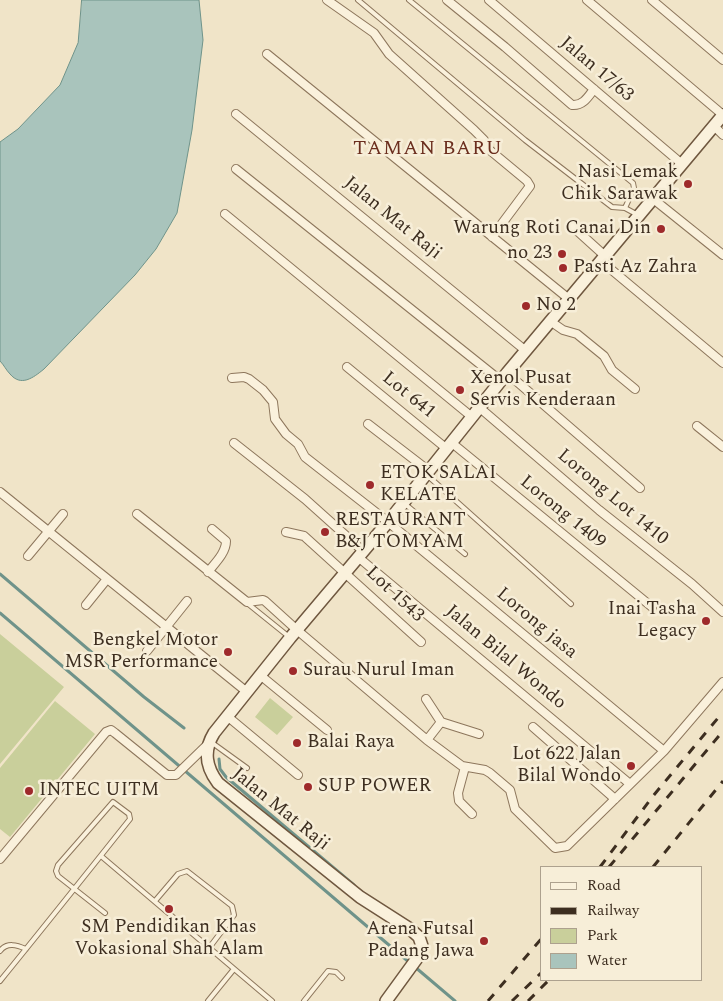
<!DOCTYPE html>
<html>
<head>
<meta charset="utf-8">
<style>
  body { margin:0 }
  #map { position:relative; width:723px; height:1001px; overflow:hidden; background:#f0e4c8; font-family:Spectral,serif }
  canvas { display:block }
  .legend { position:absolute; left:540px; top:866px; width:162px; height:115px; box-sizing:border-box; background:#f7eed8; border:1px solid #ada18e; margin:0; padding:6px 9px; list-style:none; font-size:15px; color:#3d2e20 }
  .legend li { display:flex; align-items:center; gap:10px; height:25px }
  .legend b { width:25px; border:1px solid #ada18e }
</style>
</head>
<body>
<div id="map">
<canvas width="723" height="1001"></canvas>
<ul class="legend">
<li><b style="height:6px;background:#faf1dc"></b>Road</li>
<li><b style="height:6px;background:#3d2e20"></b>Railway</li>
<li><b style="height:14px;background:#c9cf9b"></b>Park</li>
<li><b style="height:14px;background:#a9c4bc"></b>Water</li>
</ul>
</div>
<script>
const ctx = document.querySelector('canvas').getContext('2d');
ctx.lineJoin = 'round';
function paint(path, color) {
  ctx.fillStyle = color;
  ctx.fill(path, 'evenodd');
}
function strokePath(path, color, width, dash) {
  ctx.strokeStyle = color;
  ctx.lineWidth = width;
  ctx.lineCap = dash ? 'butt' : 'round';
  ctx.setLineDash(dash || []);
  ctx.stroke(path);
}
function label(font, color, halo, rows, align = 'center') {
  ctx.font = font + ' Spectral,serif';
  ctx.lineWidth = 5;
  ctx.setLineDash([]);
  ctx.textBaseline = 'middle';
  ctx.strokeStyle = halo;
  ctx.fillStyle = color;
  for (const [text, x, y, turn = 0] of rows) {
    ctx.save();
    ctx.translate(x, y);
    ctx.rotate((+turn || 0) * Math.PI / 180);
    ctx.textAlign = isNaN(turn) ? turn : align;
    if (halo) ctx.strokeText(text, 0, 0);
    ctx.fillText(text, 0, 0);
    ctx.restore();
  }
}
const green = new Path2D(`
  M0,634L64,687L0,764Z
  M270,698L293,717L277,735L255,717Z
  M55,701L95,734L10,837L0,829V768Z`);
const water = new Path2D(`
  M82,0H199L203,40L192,130L177,213L156,249L135,275L44,369C33,378 21,387 10,374C6,370 4,365 0,361V142L18,129L60,85L78,43Z`);
const stream = new Path2D(`
  M0,574L144,697L184,728
  M0,613L410,963
  M219,759L220,769L226,777L354,885
  M415,967L455,1001`);
const lane = new Path2D(`
  M358,0L525,140L612,207L625,208L638,215
  M409,0L633,183L634,188L625,208
  M428,476L571,604
  M405,504L465,554
  M247,603L288,636
  M211,742L247,768
  M101,856L272,1001
  M155,901L178,874L187,871L232,906L234,915L209,948
  M0,951C7,942 17,945 26,949
  M0,981C44,927 87,873 130,819L129,814L113,802L58,865L56,871L58,876L105,913
  M208,1001L234,969
  M304,1001L328,971L336,972L342,978`);
const street = new Path2D(`
  M327,0L374,33L389,54L474,130L484,140L486,147L527,181L530,186L492,237
  M447,0L505,47L572,105C583,106 588,97 594,89
  M489,0L682,164
  M587,0L723,115
  M652,0L723,60
  M267,54L569,299
  M236,114L526,351
  M714,126L723,135
  M236,169L501,381
  M652,198L723,255
  M225,214L472,417
  M573,227L605,256
  M601,261L723,363
  M550,321L563,330L577,334L604,356L612,370L635,389
  M347,367L447,449
  M507,373L640,488
  M232,378L244,377L249,379L263,390L273,402L275,419L286,434L298,444L305,457L388,522L664,751
  M480,408L599,510L692,584L723,612
  M368,424L429,471
  M697,426L723,447
  M234,443L305,499L363,551
  M452,443L652,607
  M0,492L247,692
  M137,514L247,602L263,600L265,601L297,630L427,740L462,766L485,770L490,773L510,790L515,809L555,848L567,846L664,751L723,682
  M286,532L304,536L421,642
  M28,556L63,514
  M358,557L630,784
  M208,572C215,563 226,553 226,541L212,529
  M86,605L107,579
  M147,651L187,601
  M260,675L327,730
  M426,699L441,722
  M227,716L298,775
  M533,727L615,799
  M427,740L441,722L479,734
  M465,767L458,793L459,801L472,814
  M0,859L106,732L111,730L115,733L167,775H176L208,744`);
const secondary = new Path2D(`
  M386,1001L418,957L422,946L419,937L410,929L360,897L218,783C206,767 203,751 214,733L290,638L388,522L507,373L723,115`);
const rail = new Path2D(`
  M600,867L653,796L723,712
  M609,867L723,731
  M653,867L723,781
  M488,1001L542,938
  M512,1001L542,972
  M528,1001L549,980`);
const markers = [
  [688,184,5,"#9e2a2b"],
  [661,229,5,"#9e2a2b"],
  [562,254,5,"#9e2a2b"],
  [563,268,5,"#9e2a2b"],
  [526,306,5,"#9e2a2b"],
  [460,390,5,"#9e2a2b"],
  [370,485,5,"#9e2a2b"],
  [325,532,5,"#9e2a2b"],
  [706,621,5,"#9e2a2b"],
  [228,652,5,"#9e2a2b"],
  [293,671,5,"#9e2a2b"],
  [297,743,5,"#9e2a2b"],
  [631,766,5,"#9e2a2b"],
  [308,787,5,"#9e2a2b"],
  [29,791,5,"#9e2a2b"],
  [169,909,5,"#9e2a2b"],
  [484,941,5,"#9e2a2b"]
];
const streetNames = [
  ["Jalan 17/63",596,70,40],
  ["Jalan Mat Raji",392,219,39],
  ["Lot 641",408,396,39],
  ["Lorong Lot 1410",612,498,40],
  ["Lorong 1409",562,513,39],
  ["Lot 1543",394,595,43],
  ["Lorong jasa",536,624,40],
  ["Jalan Bilal Wondo",505,658,40],
  ["Jalan Mat Raji",280,810,39]
];
const poiNames = [
  ["Nasi Lemak",678,173,"right"],
  ["Chik Sarawak",678,195,"right"],
  ["Warung Roti Canai Din",651,229,"right"],
  ["no 23",552,254,"right"],
  ["Pasti Az Zahra",573,268],
  ["No 2",536,306],
  ["Xenol Pusat",470,379],
  ["Servis Kenderaan",470,401],
  ["ETOK SALAI",380,474],
  ["KELATE",380,496],
  ["RESTAURANT",335,521],
  ["B&J TOMYAM",335,543],
  ["Inai Tasha",696,610,"right"],
  ["Legacy",696,632,"right"],
  ["Bengkel Motor",218,641,"right"],
  ["MSR Performance",218,663,"right"],
  ["Surau Nurul Iman",303,671],
  ["Balai Raya",307,743],
  ["Lot 622 Jalan",621,755,"right"],
  ["Bilal Wondo",621,777,"right"],
  ["SUP POWER",318,787],
  ["INTEC UITM",39,791],
  ["SM Pendidikan Khas",169,928,"center"],
  ["Vokasional Shah Alam",169,950,"center"],
  ["Arena Futsal",474,930,"right"],
  ["Padang Jawa",474,952,"right"]
];
const neighbourhoodNames = [
  ["TAMAN BARU",428,150]
];
paint(green, '#c9cf9b');
paint(water, '#a9c4bc');
strokePath(water, '#6f938a', 1);
strokePath(stream, '#6f938a', 3);
strokePath(lane, '#8d765c', 6);
strokePath(street, '#8d765c', 10);
strokePath(secondary, '#6f573f', 14);
strokePath(lane, '#faf1dc', 4);
strokePath(street, '#faf1dc', 8);
strokePath(secondary, '#faf1dc', 11);
strokePath(rail, '#3d2e20', 3, [9, 9]);
for (const [x, y, r, color] of markers) {
  const dot = new Path2D();
  dot.arc(x, y, r, 0, 2 * Math.PI);
  ctx.fillStyle = color;
  ctx.fill(dot);
  strokePath(dot, '#f7eed8', 2);
}
label('19px', '#3d2e20', '#f7eed8', streetNames);
label('19px', '#3d2e20', '#f7eed8', poiNames, 'left');
ctx.letterSpacing = '1px';
label('20px', '#6b2e1e', '#f7eed8', neighbourhoodNames);
ctx.letterSpacing = '0px';
</script>
</body>
</html>
